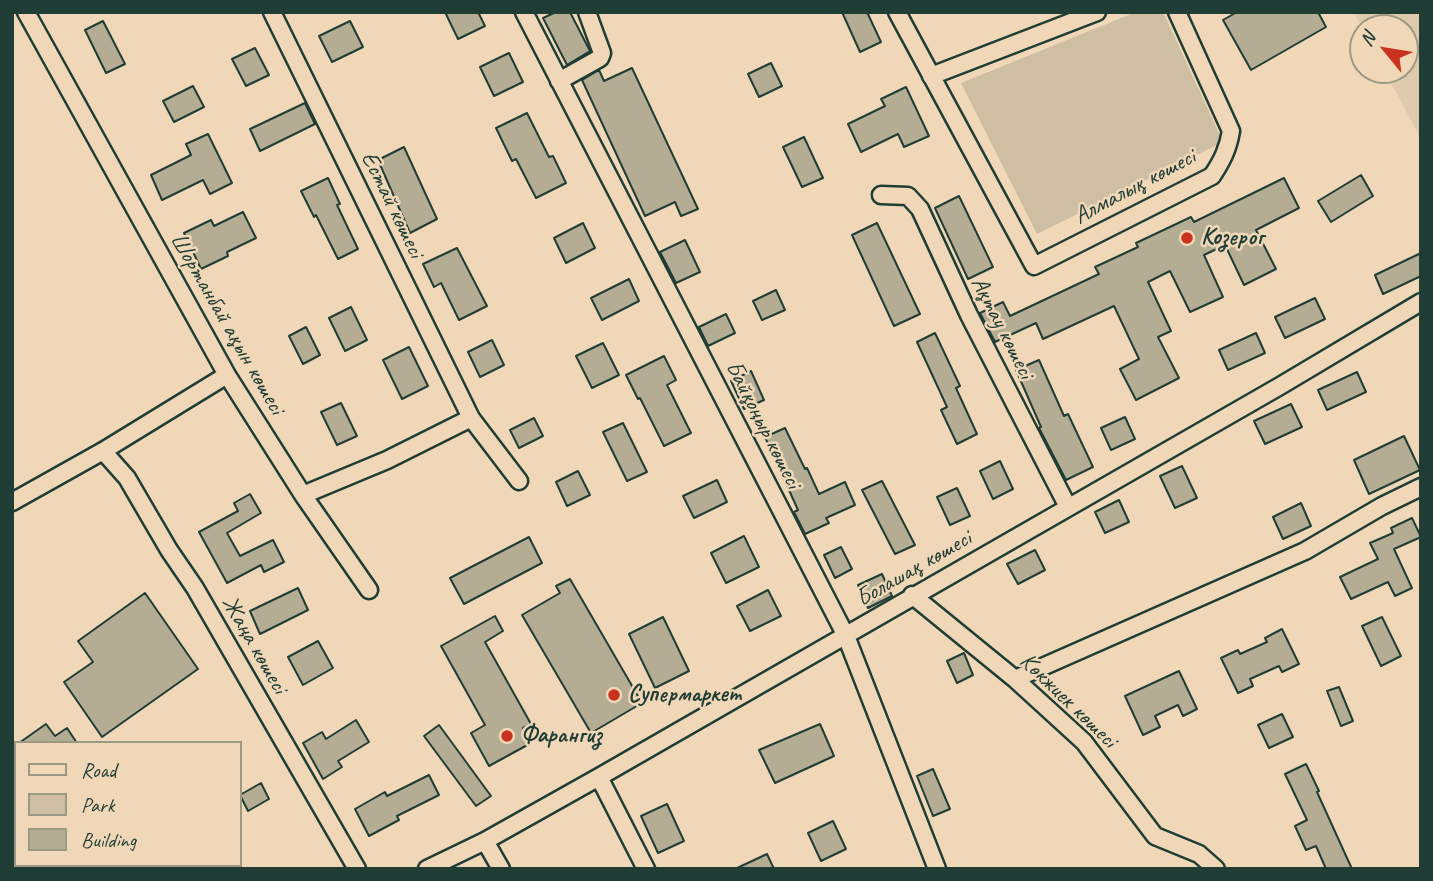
<!DOCTYPE html>
<html>
<head>
<meta charset="utf-8">
<style>
  body { margin:0 }
  #map { position:relative; width:1433px; height:881px; overflow:hidden; background:#f0d7b8; font-family:Caveat,sans-serif }
  canvas { display:block }
  .frame { position:absolute; inset:0; border:14px solid #1f3d34; pointer-events:none }
  .legend { position:absolute; left:14px; top:741px; width:228px; height:126px; box-sizing:border-box; background:#f0d7b8; border:2px solid #9c9983; margin:0; padding:9px 12px; list-style:none; font-size:21px; color:#1f3d34 }
  .legend li { display:flex; align-items:center; gap:14px; height:35px }
  .legend b { width:35px; border:2px solid #9c9983 }
  .north { position:absolute; left:1349px; top:14px; width:70px; height:70px; box-sizing:border-box; background:#f0d7b8; border:2px solid #9c9983; border-radius:50%; rotate:300deg; font-size:19px; font-weight:700; line-height:28px; text-align:center; color:#1f3d34 }
  .north::after { content:''; display:block; margin:auto; width:24px; height:32px; background:#c8321e; clip-path:polygon(50% 0,100% 100%,50% 72%,0 100%) }
</style>
</head>
<body>
<div id="map">
<canvas width="1433" height="881"></canvas>
<div class="frame"></div>
<ul class="legend">
<li><b style="height:9px;background:#f0d7b8"></b>Road</li>
<li><b style="height:19px;background:#cebea2"></b>Park</li>
<li><b style="height:19px;background:#b5ac94"></b>Building</li>
</ul>
<div class="north">N</div>
</div>
<script>
const ctx = document.querySelector('canvas').getContext('2d');
ctx.lineJoin = 'round';
function paint(path, color) {
  ctx.fillStyle = color;
  ctx.fill(path, 'evenodd');
}
function strokePath(path, color, width, dash) {
  ctx.strokeStyle = color;
  ctx.lineWidth = width;
  ctx.lineCap = dash ? 'butt' : 'round';
  ctx.setLineDash(dash || []);
  ctx.stroke(path);
}
function label(font, color, halo, rows, align = 'center') {
  ctx.font = font + ' Caveat,sans-serif';
  ctx.lineWidth = 5;
  ctx.setLineDash([]);
  ctx.textBaseline = 'middle';
  ctx.strokeStyle = halo;
  ctx.fillStyle = color;
  for (const [text, x, y, turn = 0] of rows) {
    ctx.save();
    ctx.translate(x, y);
    ctx.rotate((+turn || 0) * Math.PI / 180);
    ctx.textAlign = isNaN(turn) ? turn : align;
    if (halo) ctx.strokeText(text, 0, 0);
    ctx.fillText(text, 0, 0);
    ctx.restore();
  }
}
const built = new Path2D(`
  M1354,12H1421V139L1384,70H1405V28L1363,30Z`);
const green = new Path2D(`
  M1136,12H1163L1223,142L1037,234L961,83Z`);
const building = new Path2D(`
  M445,12H478L485,26L458,39Z
  M556,12H570L590,51L567,65L543,18Z
  M842,12H867L881,42L860,52Z
  M1237,12H1318L1326,27L1251,70L1223,20Z
  M103,21L125,64L106,73L85,30Z
  M350,21L363,47L332,62L319,36Z
  M255,48L269,75L246,86L232,59Z
  M509,53L523,82L494,96L480,67Z
  M771,63L782,86L759,97L748,74Z
  M632,68L698,209L681,216L675,202L645,216L582,80L599,70L604,81Z
  M193,86L204,107L174,122L163,101Z
  M906,87L929,136L904,147L898,134L861,152L848,124L885,106L881,99Z
  M305,103L315,124L260,151L250,129Z
  M527,113L549,157L553,156L566,183L536,198L516,159L512,161L496,128Z
  M208,134L232,183L210,194L203,180L162,200L151,175L191,155L186,144Z
  M804,137L823,178L802,187L783,147Z
  M404,147L437,219L410,233L378,160Z
  M1361,175L1373,196L1331,222L1318,201Z
  M328,178L340,204L337,205L358,249L338,259L316,215L314,217L301,191Z
  M1284,178L1299,208L1256,230L1276,269L1244,285L1225,245L1204,255L1223,297L1190,312L1170,271L1148,282L1171,331L1158,337L1179,378L1136,400L1120,369L1139,359L1114,306L1043,339L1036,323L995,342L980,313L1003,302L1010,316L1099,274L1095,267L1138,247L1136,243L1191,217L1194,222Z
  M959,196L993,267L968,279L935,208Z
  M243,212L256,238L227,252L228,256L201,269L184,233L211,220L214,226Z
  M583,223L595,248L566,263L554,238Z
  M877,223L920,314L894,326L852,235Z
  M685,240L700,272L676,283L660,252Z
  M457,248L487,306L459,320L441,283L434,287L423,264Z
  M1421,253V276L1383,294L1375,275Z
  M629,279L639,301L602,320L591,298Z
  M776,290L785,310L762,320L753,301Z
  M1315,298L1325,319L1285,338L1275,317Z
  M351,307L367,340L345,351L329,318Z
  M726,314L735,333L708,346L699,327Z
  M306,327L320,355L303,364L289,336Z
  M935,333L960,386L956,388L977,434L957,444L941,410L947,407L917,342Z
  M1256,333L1265,353L1228,370L1219,350Z
  M492,340L504,365L480,377L468,352Z
  M603,343L619,375L592,388L576,356Z
  M409,347L428,386L402,399L383,360Z
  M664,356L676,380L667,385L691,433L664,446L640,398L638,399L626,375Z
  M1039,360L1064,416L1068,414L1093,467L1066,480L1039,428L1041,427L1016,370Z
  M751,371L764,400L744,409L731,381Z
  M1357,372L1366,392L1327,410L1318,390Z
  M341,403L357,436L337,445L321,412Z
  M1291,404L1302,427L1265,444L1254,421Z
  M1125,417L1135,439L1111,450L1101,428Z
  M534,418L543,436L519,448L510,430Z
  M623,423L647,472L627,481L603,432Z
  M785,428L805,469L807,468L819,494L845,482L855,505L826,518L829,523L805,534L794,512L798,510L765,437Z
  M1404,436L1420,470L1369,494L1354,460Z
  M1000,461L1013,489L993,499L980,471Z
  M1182,466L1197,498L1175,508L1160,476Z
  M578,471L590,495L567,506L556,482Z
  M717,480L727,502L694,518L683,496Z
  M882,481L915,545L895,554L862,490Z
  M957,488L970,516L950,525L937,497Z
  M250,494L261,513L227,533L240,556L273,540L284,562L264,572L261,565L227,583L199,532L238,511L234,503Z
  M1119,500L1129,522L1105,533L1095,512Z
  M1301,503L1311,526L1283,539L1273,517Z
  M1412,518L1421,537L1394,549L1412,588L1395,596L1388,582L1351,599L1340,577L1378,559L1370,543L1393,533L1391,528Z
  M744,536L759,567L726,583L711,553Z
  M529,537L542,563L464,604L450,578Z
  M841,547L852,569L835,578L824,555Z
  M1035,550L1045,570L1018,584L1007,564Z
  M882,574L892,596L868,608L858,585Z
  M570,579L642,703L591,733L522,615L560,593L556,586Z
  M298,588L308,610L260,634L250,611Z
  M768,590L781,616L750,631L737,606Z
  M145,593L198,669L102,737L64,682L93,662L78,641Z
  M495,616L503,631L485,642L531,724L523,728L531,743L489,766L471,733L485,725L441,646Z
  M663,617L689,671L655,688L629,634Z
  M1382,617L1401,656L1381,666L1362,626Z
  M1282,629L1299,664L1282,672L1279,666L1250,679L1253,686L1238,693L1221,658L1238,650L1240,654L1267,642L1265,638Z
  M318,641L333,668L303,685L288,657Z
  M964,653L973,675L957,683L947,661Z
  M1179,671L1197,709L1183,716L1178,705L1155,716L1160,727L1143,735L1125,696Z
  M1339,687L1353,721L1341,726L1327,691Z
  M1282,714L1293,737L1269,748L1258,725Z
  M356,720L369,742L338,761L342,767L323,779L303,743L322,732L326,739Z
  M46,724L55,736L67,728L77,743H19Z
  M820,724L834,756L775,783L759,750Z
  M439,725L491,796L476,806L424,736Z
  M1306,764L1319,791L1317,792L1352,869H1326L1316,846L1306,850L1295,826L1307,820L1285,774Z
  M933,769L950,809L933,816L917,776Z
  M429,775L439,795L397,816L399,820L369,836L355,809L385,792L387,796Z
  M261,783L269,799L248,811L240,795Z
  M667,804L684,841L658,853L641,816Z
  M833,821L846,849L821,861L808,833Z
  M767,854L774,869H735Z`);
const minor = new Path2D(`
  M26,12L227,375L303,495L387,460L471,418
  M272,12L471,418L519,481
  M524,12L846,636L937,869
  M897,12L1034,266L1212,176C1222,161 1228,149 1231,131L1177,12
  M931,76L1097,12
  M559,81L600,58L602,53L587,12
  M881,195L908,196L920,209L969,315L1068,507
  M103,451L127,478L169,550L195,588L357,869
  M303,495L369,590
  M12,502L103,451L227,375
  M912,595L1015,679L1084,742L1155,836L1199,854L1216,869
  M1015,679L1305,551L1382,506L1421,487
  M599,777L646,869
  M485,841L501,869
  M427,869L485,841L599,777L1280,386L1421,302`);
const markers = [
  [1187,238,7,"#c8321e"],
  [614,695,7,"#c8321e"],
  [507,736,7,"#c8321e"]
];
const streetNames = [
  ["Алмалық көшесі",1135,187,-28],
  ["Естай көшесі",392,205,64],
  ["Шортанбай ақын көшесі",227,324,60],
  ["Ақтау көшесі",1002,328,63],
  ["Байқоңыр көшесі",763,425,63],
  ["Болашақ көшесі",914,569,-30],
  ["Жаңа көшесі",254,645,60],
  ["Көкжиек көшесі",1068,701,44]
];
const poiNames = [
  ["Козерог",1201,238],
  ["Супермаркет",628,695],
  ["Фарангиз",521,736]
];
paint(built, '#decaad');
paint(green, '#cebea2');
paint(building, '#b5ac94');
strokePath(building, '#1f3d34', 2);
strokePath(minor, '#1f3d34', 21);
strokePath(minor, '#f0d7b8', 16);
for (const [x, y, r, color] of markers) {
  const dot = new Path2D();
  dot.arc(x, y, r, 0, 2 * Math.PI);
  ctx.fillStyle = color;
  ctx.fill(dot);
  strokePath(dot, '#f0d7b8', 2.5);
}
label('24px', '#1f3d34', '#f0d7b8', streetNames);
label('bold 24px', '#1f3d34', '#f0d7b8', poiNames, 'left');
</script>
</body>
</html>
